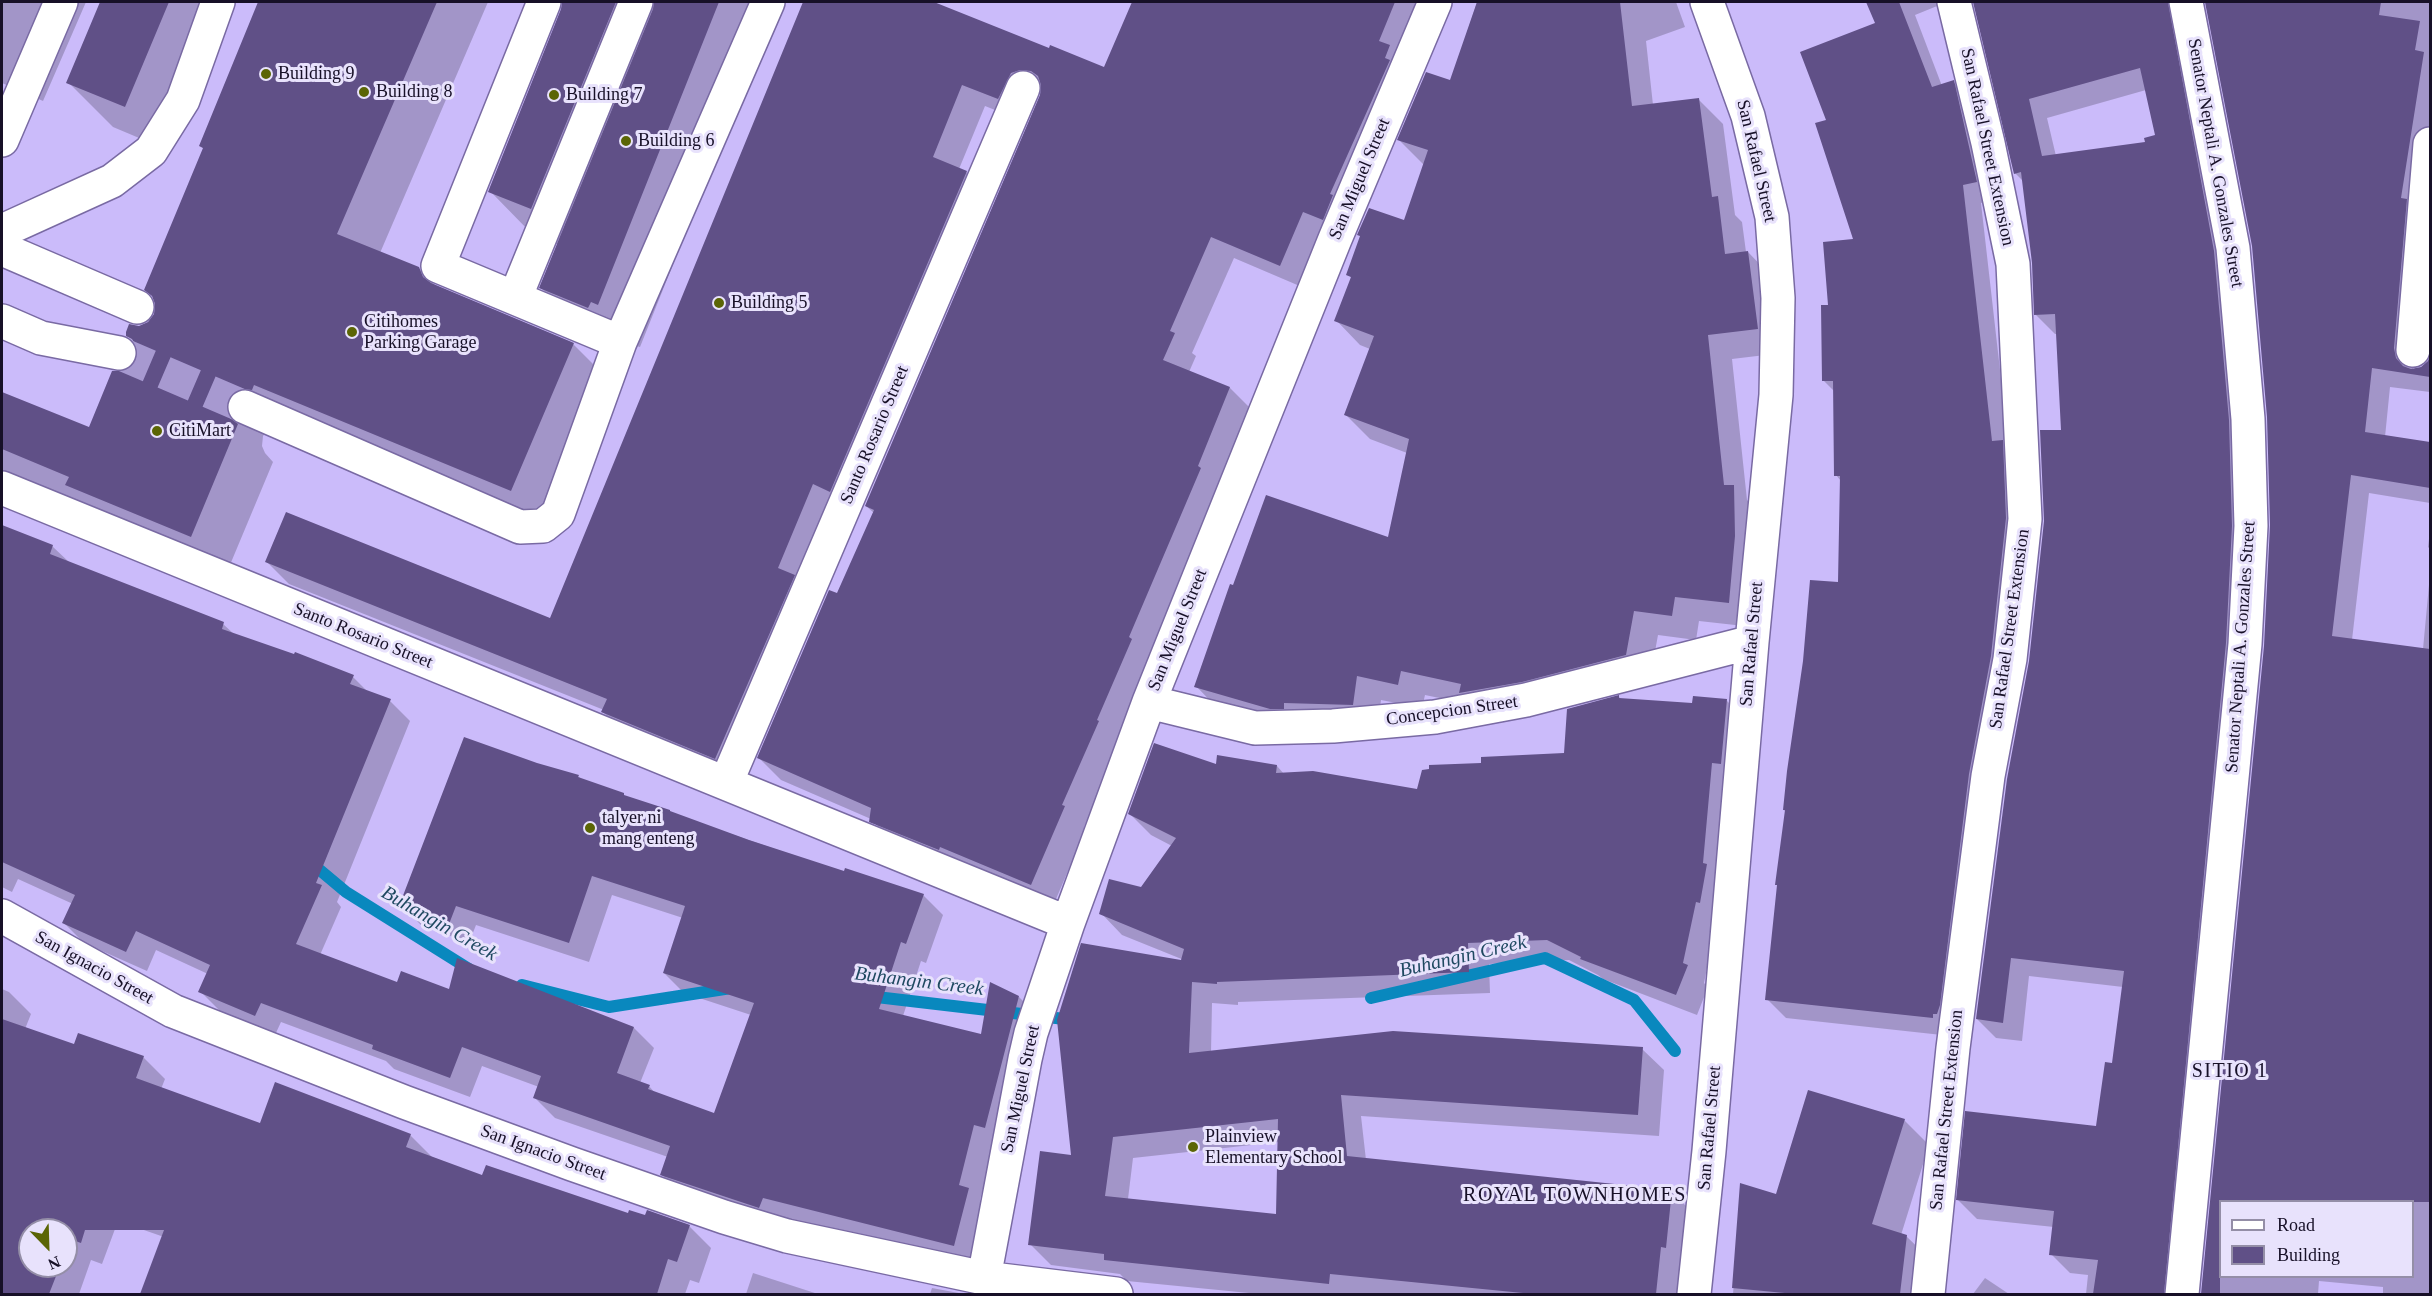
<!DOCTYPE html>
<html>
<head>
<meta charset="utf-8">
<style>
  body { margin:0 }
  #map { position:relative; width:2432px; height:1296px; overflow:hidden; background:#cbbbfa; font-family:Georgia,serif }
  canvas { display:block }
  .frame { position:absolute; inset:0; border:3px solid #171027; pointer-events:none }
  .legend { position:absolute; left:2219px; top:1200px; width:195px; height:78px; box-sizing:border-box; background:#e8e2fc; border:2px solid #948ea7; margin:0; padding:8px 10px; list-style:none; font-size:18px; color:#171027 }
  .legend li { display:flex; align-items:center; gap:12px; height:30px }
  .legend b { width:30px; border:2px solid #948ea7 }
  .north { position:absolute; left:18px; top:1218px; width:60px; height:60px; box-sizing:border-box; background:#e8e2fc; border:2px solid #948ea7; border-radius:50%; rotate:157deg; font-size:16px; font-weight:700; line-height:24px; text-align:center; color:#171027 }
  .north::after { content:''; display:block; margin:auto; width:21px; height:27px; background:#5b6505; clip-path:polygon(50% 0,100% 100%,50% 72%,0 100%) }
</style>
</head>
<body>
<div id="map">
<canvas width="2432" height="1296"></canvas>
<div class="frame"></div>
<ul class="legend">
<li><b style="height:8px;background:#fff"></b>Road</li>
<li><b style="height:16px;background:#605087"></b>Building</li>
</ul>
<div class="north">N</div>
</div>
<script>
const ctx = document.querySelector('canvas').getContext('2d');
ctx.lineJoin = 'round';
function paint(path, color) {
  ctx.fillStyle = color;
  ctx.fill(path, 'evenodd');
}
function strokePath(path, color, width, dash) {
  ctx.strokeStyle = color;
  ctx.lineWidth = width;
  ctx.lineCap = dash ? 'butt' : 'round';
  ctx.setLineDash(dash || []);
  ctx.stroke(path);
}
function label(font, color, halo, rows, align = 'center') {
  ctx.font = font + ' Georgia,serif';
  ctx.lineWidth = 6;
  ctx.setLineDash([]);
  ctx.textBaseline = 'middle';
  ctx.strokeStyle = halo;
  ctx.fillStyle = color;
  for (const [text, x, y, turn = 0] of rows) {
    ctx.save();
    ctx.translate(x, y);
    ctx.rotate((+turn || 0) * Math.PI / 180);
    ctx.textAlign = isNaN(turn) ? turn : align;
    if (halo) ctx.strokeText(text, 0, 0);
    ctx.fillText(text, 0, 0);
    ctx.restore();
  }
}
const shadow = new Path2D(`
  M2,2H86L43,101L2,83Z
  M102,2H233L170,151L113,127L68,82Z
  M260,2H488L380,253L419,269L438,288L573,344L609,380L548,526L270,427L263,436L262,446L265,453L273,462L227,572L103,521L86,504L2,470V393L90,429L126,372L134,367L139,357L138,346L128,336L139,327L149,324L156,314L204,149L201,146Z
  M563,2H778L640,347L584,330L541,288L559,245L532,234L490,191L563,9Z
  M804,2H881L897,8L899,2H930L1050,50L1105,69L1133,2H1426L1302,287L1234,258L1192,353L1196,356L1189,372L1230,388L1252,410L1120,744L1084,827L1086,829L1053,906L893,843L871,819L781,780L759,758L838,595L874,513L866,506L1042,91L1033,95L1020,120L985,106L959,169L966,172L988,194L737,780L625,734L603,712L604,710L289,584L267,562L551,620Z
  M1477,2H1676L1685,27L1646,41L1653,105L1698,99L1723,124L1735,215L1742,222L1746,252H1748L1772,277L1782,353L1732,359L1747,500L1758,511L1753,627L1699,621L1696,640L1658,635L1650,679L1473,705L1425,695L1422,708L1381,700L1377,729L1220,711L1196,686L1389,539L1407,453L1370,439L1346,415L1370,349L1360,345L1336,320L1352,279L1348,274L1405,222L1424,165L1399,140L1451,82Z
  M1867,2H1947L1915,15L1942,86L1953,82L1972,101L1995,200L1981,203L2009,449L2021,461L1951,1036L1786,1018L1767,999L1786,812L1784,810L1839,583L1841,481L1836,475L1835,392L1823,380L1830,306L1855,241L1828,121L1877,24Z
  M1975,2H2430V160L2413,370L2421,369L2430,359V392L2390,387L2385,437L2430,444V503L2369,493L2352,640L2423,649L2430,574V1294H2383V1287L2319,1281L2318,1294H2202L2265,645L2271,527L2268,418L2253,246L2207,3L2202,2L2248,440L2183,1294H2086L2088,1275L2070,1273L2051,1254L2054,1227L1977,1219L1958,1200L2098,1128L2114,1064L2123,987L2029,976L2022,1041L1996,1038L1977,1019L2063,432L2058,334H2055L2036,315L2033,263L2024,182L2015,173ZM2146,90L2157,136L2147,144L2056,156L2047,118ZM2220,1202H2412V1276H2220Z
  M2,526L52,546L70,563L223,624L235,635L353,677L368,692L390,701L410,721L337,902L341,907L320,955L398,984L450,991L634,1028L654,1048L640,1083L649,1086L655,1093L715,1115L751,1015L684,993L664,973L683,918L612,895L589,962L476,925L469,943L421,925L401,905L537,765L578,776L582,780L673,814L845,873L923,895L943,915L926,963L921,961L903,1016L982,1036L1019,997L1039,1017L994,1145L980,1200L989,1209L974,1265L681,1194L661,1174L668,1157L555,1118L535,1098L539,1087L482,1066L470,1097L394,1069L386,1061L281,1022L275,1035L220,1011L200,991L208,974L156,950L147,971L84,943L64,923L73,904L18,879L12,892L2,887Z
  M2430,531V549L2428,547Z
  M1619,697L1621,699L1694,705L1726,700L1747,721L1716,923L1704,983L1708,987L1697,1015L1603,979L1598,975L1569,960L1489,964L1490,993L1238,1002V1005L1212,1003L1211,1053L1642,1049L1664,1070L1659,1136L1361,1116L1366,1160L1672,1192L1693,1213L1679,1294H1259L1127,1281L1120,1274L1051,1265L1030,1244L1073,1156L1184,960L1122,935L1101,913L1141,889L1172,846L1151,835L1130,814L1217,766H1277L1284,774L1418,791L1482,764L1565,754ZM1279,1142L1278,1215L1128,1199L1133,1158Z
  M2,989L9,992L31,1014L25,1029L74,1046L143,1057L165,1079L161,1089L261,1124L410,1135L432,1157L483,1177L628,1215L689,1226L711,1248L699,1283L690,1280L685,1294H142L164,1237L118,1221L102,1264L91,1260L79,1294H2ZM30,1230H66V1266H30Z
  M1904,1120L1929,1145L1901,1235L1906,1236L1932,1261L1928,1294H1733L1742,1185L1777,1196Z
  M753,1273L818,1294H746Z
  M1985,1278L2009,1294H1973Z
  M932,1288L964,1294H930Z`);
const stream = new Path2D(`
  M309,861L346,892L469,969
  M522,985L609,1007L731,988
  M868,996L1073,1020
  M1371,998L1545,958L1634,1000L1675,1051`);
const building = new Path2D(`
  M100,2H169L125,107L66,83Z
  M258,2H437L337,234L419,267L423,277L431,283L574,343L511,491L254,385L252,390L242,389L234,392L228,400L226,409L230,418L238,424L191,537L65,485L69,477L2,449V392L89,427L112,371H125L134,365L137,356V347L132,339L126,336V332L129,324L139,326L148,322L154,314L155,304L152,296L144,290L203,148L199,146Z
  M562,2H616L531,209L488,192L561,9Z
  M654,2H719L598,305L591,302L588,308L539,288L653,9Z
  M803,2H934L1049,48L1050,45L1104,67L1132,2H1395L1379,41L1390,45L1385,58L1390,60L1330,194L1333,195L1323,220L1303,212L1280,266L1211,237L1170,331L1175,333L1163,360L1230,387L1198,466L1201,468L1129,637L1132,639L1097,720L1099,721L1062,805L1065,806L1031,885L940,847L939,850L869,822L871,808L757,758L829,590L837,593L874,510L865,506L1040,95L1041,85L1038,76L1031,71L1020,70L1011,73L998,99L962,85L933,157L967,171L830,492L813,484L778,568L795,575L715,759L601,712L607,699L265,562L286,512L550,618Z
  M1477,2H1620L1632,106L1699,98L1712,197L1718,196L1725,254L1748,251L1758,329L1708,335L1724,485H1734L1735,536L1729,603L1675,597L1672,616L1634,611L1626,655L1522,682L1459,693L1461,684L1401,671L1398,685L1357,676L1353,705L1284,703V709H1270L1194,687L1230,584L1233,585L1266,495L1388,537L1409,439L1344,415L1374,336L1334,321L1351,277L1346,275L1360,236L1357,235L1369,208L1404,220L1428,150L1397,140L1426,72L1450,80Z
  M1866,2H1899L1932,87L1954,80L1977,182L1963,185L1992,441L2003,440L2006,518L1991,656L1969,774L1940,1005L1937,1014H1933V1018L1765,1000L1777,885H1775L1785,810H1783L1787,771L1803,661L1810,580L1838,582L1840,476H1834L1833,381H1822L1821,305H1828L1823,242L1853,239L1815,123L1826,120L1800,52L1875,23Z
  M1973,2H2168L2214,251L2229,420L2232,526L2226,643L2164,1294H2093L2098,1260L2049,1255L2054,1211L1956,1200L1965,1111L2096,1126L2105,1062L2112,1063L2124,971L2011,958L2003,1023L1976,1019L2007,779L2029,661L2044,521L2040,430H2061L2055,314L2034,315L2032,263L2021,172L2014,174ZM2140,68L2155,135L2144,138L2145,142L2042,156L2029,99Z
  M2205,2H2381L2379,15L2420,21L2415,50L2424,52L2401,198L2407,199L2394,348L2396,358L2403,366L2411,369L2421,367L2428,361L2430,355V377L2372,368L2365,432L2430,442V488L2351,475L2332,636L2430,649V1202H2220V1294H2201L2264,646L2270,525L2267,417L2252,246Z
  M2,525L53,545L50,554L224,622L222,629L294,654L295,652L354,675L350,684L391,699L316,883L322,885L296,944L397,982L401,971L449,989L457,958L634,1027L617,1073L650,1085L648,1089L714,1113L754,1003L663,973L685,906L592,876L569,943L456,906L449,924L399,906L464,737L537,763L579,775L578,777L624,793V795L670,810V811L749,840L844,871L845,868L924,894L906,944L901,942L879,1009L981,1034L990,982L1019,996L985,1128L974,1125L959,1185L969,1188L954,1246L763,1198L759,1208L660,1175L670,1146L533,1098L541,1076L462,1047L450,1078L372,1049L373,1045L261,1003L255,1016L198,992L210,965L136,931L126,952L62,923L75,895L2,862Z
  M1619,695V698L1692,703L1693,696L1727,699L1721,764L1712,763L1703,863L1707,864L1700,903L1696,902L1683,963L1688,965L1676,995L1580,959L1581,957L1547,940L1468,943L1469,972L1217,982V984L1192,982L1189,1053L1393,1031L1643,1047L1638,1115L1341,1095L1347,1156L1672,1190L1666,1248L1661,1247L1656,1294H1533L1330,1274L1329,1284L1104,1260V1254L1028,1245L1040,1151L1071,1155L1057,1020L1081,943L1181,960L1184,949L1099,914L1109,879L1141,887L1176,838L1128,814L1154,743L1216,764L1217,755L1277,765L1276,773L1313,771L1417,789L1422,770L1429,769V765L1481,763V757L1564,753L1567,709ZM1278,1119L1276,1214L1105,1196L1113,1137Z
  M2,1019L74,1044L78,1033L144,1056L136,1078L260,1123L275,1082L411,1134L406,1147L482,1175L486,1165L628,1213L629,1210L645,1215L647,1210L690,1225L677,1262L668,1259L657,1294H140L164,1230H85L81,1243L69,1239L66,1248V1230H30V1266H60L49,1294H2Z
  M1808,1090L1905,1119L1872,1224L1907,1235L1900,1294H1795L1732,1288L1740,1183L1776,1194Z`);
const minorTunnel = new Path2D(`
  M119,353L245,407`);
const minor = new Path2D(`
  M544,2L438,266L620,342
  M2,140L61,2
  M2,231L112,181L151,151L183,100L218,2
  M2,249L137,307
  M515,298L636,2
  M2,321L41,338L119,353
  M2413,350L2430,144
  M245,407L520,527L543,526L558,514L620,342L768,2
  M2,488L1068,923
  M1149,702L1255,728L1333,726L1435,717L1526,700L1752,642
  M726,783L1023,88
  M2,916L173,1011L404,1102L572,1164L724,1217L787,1236L984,1278L1116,1294
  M984,1278L1025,1059L1031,1033L1068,923L1149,702L1335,239L1435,2
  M1694,1294L1709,1151L1752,642L1776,395L1778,298L1772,217L1748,116L1707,2
  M1928,1294L1953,1048L1988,776L2010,659L2025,519L2013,264L1988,143L1954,2
  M2182,1294L2245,644L2251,526L2248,419L2233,248L2186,2`);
const markers = [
  [266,74,6,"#5b6505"],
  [364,92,6,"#5b6505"],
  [554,95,6,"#5b6505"],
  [626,141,6,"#5b6505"],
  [719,303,6,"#5b6505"],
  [352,332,6,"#5b6505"],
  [157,431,6,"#5b6505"],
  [590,828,6,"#5b6505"],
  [1193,1147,6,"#5b6505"]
];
const poiNames = [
  ["Building 9",278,74],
  ["Building 8",376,92],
  ["Building 7",566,95],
  ["Building 6",638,141],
  ["Building 5",731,303],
  ["Citihomes",364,322],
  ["Parking Garage",364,343],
  ["CitiMart",169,431],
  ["talyer ni",602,818],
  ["mang enteng",602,839],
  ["Plainview",1205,1137],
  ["Elementary School",1205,1158]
];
const streetNames = [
  ["San Rafael Street Extension",1987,147,78],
  ["San Rafael Street",1756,161,77],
  ["Senator Neptali A. Gonzales Street",2215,163,80],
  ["San Miguel Street",1360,179,-67],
  ["Santo Rosario Street",875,435,-67],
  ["San Rafael Street Extension",2010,629,-82],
  ["San Miguel Street",1178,630,-68],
  ["Santo Rosario Street",363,636,22],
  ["San Rafael Street",1752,644,-85],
  ["Senator Neptali A. Gonzales Street",2241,647,-86],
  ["Concepcion Street",1452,711,-8],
  ["San Ignacio Street",94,968,29],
  ["San Miguel Street",1021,1089,-78],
  ["San Rafael Street Extension",1947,1110,-84],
  ["San Rafael Street",1710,1128,-85],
  ["San Ignacio Street",543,1153,20]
];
const waterNames = [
  ["Buhangin Creek",439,924,30],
  ["Buhangin Creek",1463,957,-13],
  ["Buhangin Creek",919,982,7]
];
const neighbourhoodNames = [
  ["SITIO 1",2230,1072],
  ["ROYAL TOWNHOMES",1575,1196]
];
paint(shadow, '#0003');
strokePath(stream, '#0988be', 12);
paint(building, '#605087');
strokePath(minorTunnel, '#a799d0', 33, [33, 16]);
strokePath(minor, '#796aa3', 36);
strokePath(minor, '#fff', 33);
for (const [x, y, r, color] of markers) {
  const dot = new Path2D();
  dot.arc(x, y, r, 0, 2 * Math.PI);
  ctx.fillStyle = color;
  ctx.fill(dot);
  strokePath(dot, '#e8e2fc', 2);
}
label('18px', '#171027', '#e8e2fc', poiNames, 'left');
label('18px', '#171027', '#e8e2fc', streetNames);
label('italic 20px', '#1f4961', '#e8e2fc', waterNames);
ctx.letterSpacing = '1.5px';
label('20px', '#171027', '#e8e2fc', neighbourhoodNames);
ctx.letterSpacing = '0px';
</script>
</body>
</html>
